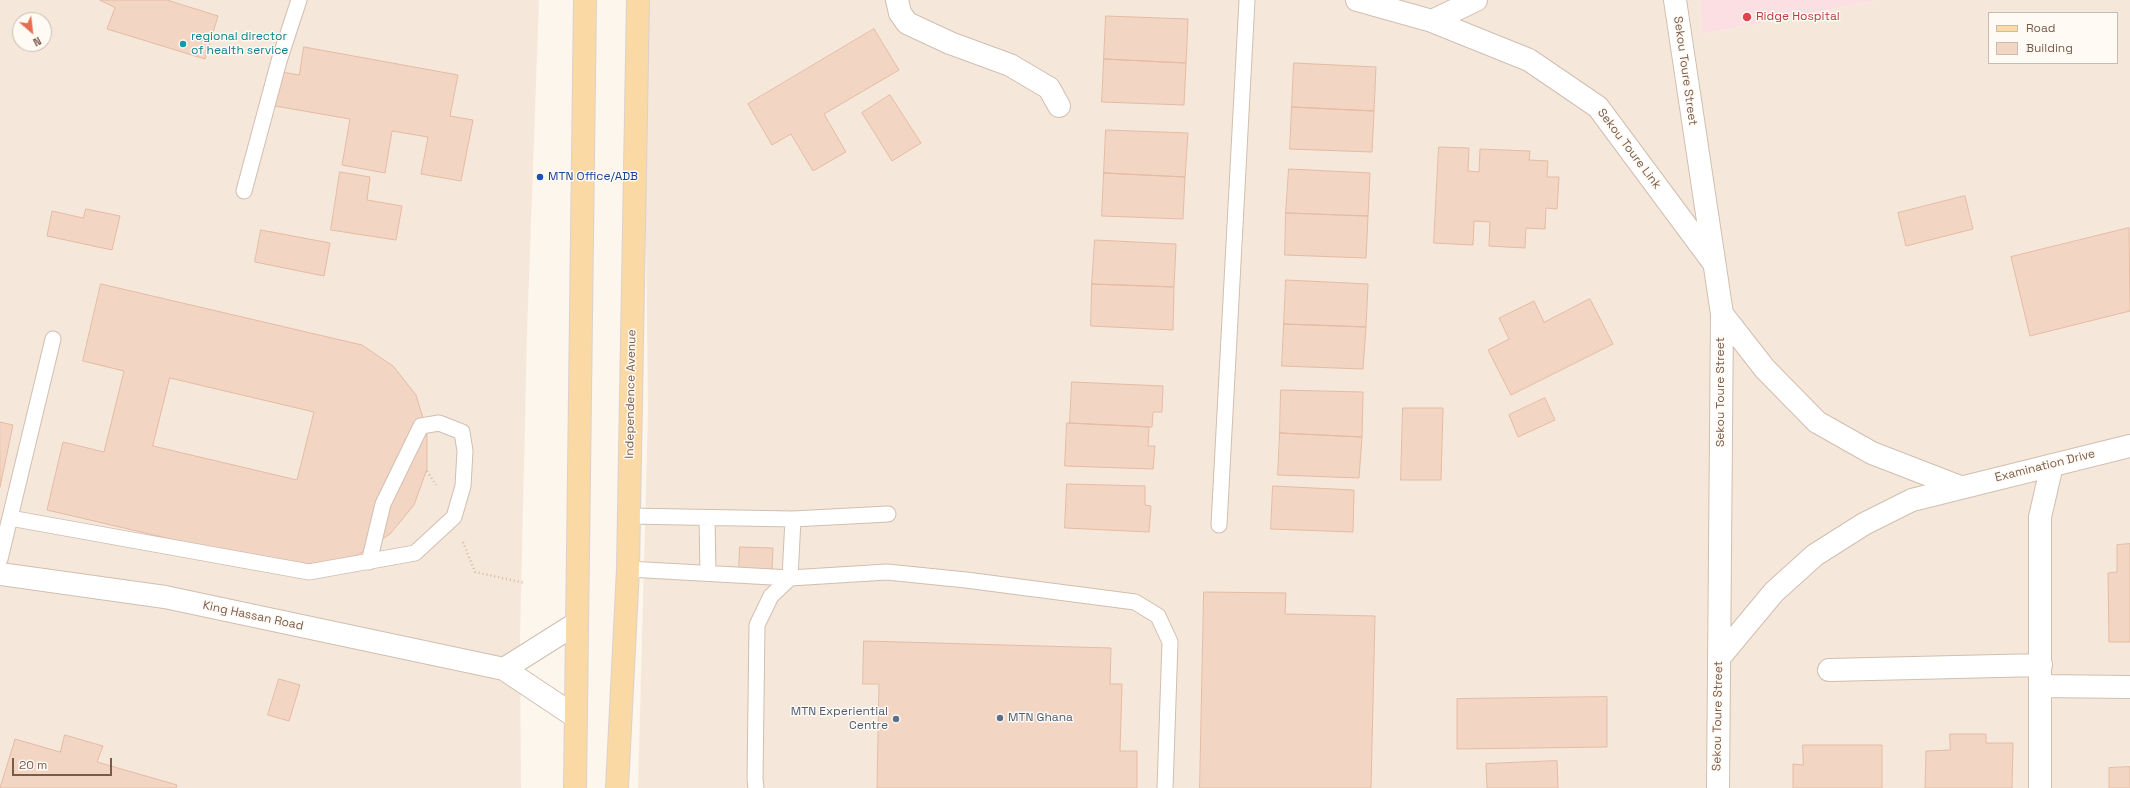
<!DOCTYPE html>
<html>
<head>
<meta charset="utf-8">
<style>
  body { margin:0 }
  #map { position:relative; width:2130px; height:788px; overflow:hidden; background:#fdf6ec; font-family:"Space Grotesk",sans-serif }
  canvas { display:block }
  .legend { position:absolute; left:1988px; top:12px; width:130px; height:52px; box-sizing:border-box; background:#fffaf3; border:1px solid #cabbb1; margin:0; padding:5px 7px; list-style:none; font-size:12px; color:#7a5c4d }
  .legend li { display:flex; align-items:center; gap:8px; height:20px }
  .legend b { width:20px; border:1px solid #cabbb1 }
  .north { position:absolute; left:12px; top:12px; width:40px; height:40px; box-sizing:border-box; background:#fffaf3; border:1px solid #cabbb1; border-radius:50%; rotate:152deg; font-size:11px; font-weight:700; line-height:16px; text-align:center; color:#7a5c4d }
  .north::after { content:''; display:block; margin:auto; width:14px; height:18px; background:#e76f51; clip-path:polygon(50% 0,100% 100%,50% 72%,0 100%) }
  .scale { position:absolute; left:12px; top:758px; width:100px; height:18px; box-sizing:border-box; border:2px solid #7a5c4d; border-top:0; padding-left:5px; font-size:12px; line-height:14px; white-space:nowrap; color:#7a5c4d; -webkit-text-stroke:3px #fffaf3; paint-order:stroke }
</style>
</head>
<body>
<div id="map">
<canvas width="2130" height="788"></canvas>
<ul class="legend">
<li><b style="height:5px;background:#fbd9a5"></b>Road</li>
<li><b style="height:11px;background:#f3d5c3"></b>Building</li>
</ul>
<div class="north">N</div>
<div class="scale">20 m</div>
</div>
<script>
const ctx = document.querySelector('canvas').getContext('2d');
ctx.lineJoin = 'round';
function paint(path, color) {
  ctx.fillStyle = color;
  ctx.fill(path, 'evenodd');
}
function strokePath(path, color, width, dash) {
  ctx.strokeStyle = color;
  ctx.lineWidth = width;
  ctx.lineCap = dash ? 'butt' : 'round';
  ctx.setLineDash(dash || []);
  ctx.stroke(path);
}
function label(font, color, halo, rows, align = 'center') {
  ctx.font = font + ' "Space Grotesk",sans-serif';
  ctx.lineWidth = 3;
  ctx.setLineDash([]);
  ctx.textBaseline = 'middle';
  ctx.strokeStyle = halo;
  ctx.fillStyle = color;
  for (const [text, x, y, turn = 0] of rows) {
    ctx.save();
    ctx.translate(x, y);
    ctx.rotate((+turn || 0) * Math.PI / 180);
    ctx.textAlign = isNaN(turn) ? turn : align;
    if (halo) ctx.strokeText(text, 0, 0);
    ctx.fillText(text, 0, 0);
    ctx.restore();
  }
}
const residential = new Path2D(`
  M0,0H539L527,334L520,638L521,788H0ZM20,20H44V44H20Z
  M647,0H1700L1704,34L1880,0H2130V788H638L648,413L644,69ZM1989,13H2117V63H1989Z`);
const medical = new Path2D(`
  M1700,0H1880L1703,34Z`);
const building = new Path2D(`
  M100,0H167L218,16L205,59L107,29L115,8Z
  M1106,16L1188,19L1186,63L1104,59Z
  M874,29L899,70L824,114L846,152L813,171L791,134L772,145L748,104Z
  M304,47L458,75L450,116L473,120L461,181L421,174L428,137L392,131L385,173L342,165L350,119L275,106L282,72L299,75Z
  M1104,59L1186,63L1184,105L1102,102Z
  M1294,63L1376,67L1374,111L1292,107Z
  M890,95L921,143L892,161L862,113Z
  M1292,107L1374,111L1372,152L1290,149Z
  M1106,130L1188,133L1185,177L1104,173Z
  M1439,147L1469,148L1468,171L1479,172L1480,149L1530,151L1529,160L1548,161L1547,177H1559L1557,209L1546,208L1545,229L1526,228L1525,248L1489,246L1490,222L1474,221L1473,245L1434,243Z
  M1289,169L1370,173L1368,216L1286,213Z
  M340,172L370,177L367,200L402,206L396,240L331,230Z
  M1104,173L1185,177L1183,219L1102,216Z
  M1965,196L1973,229L1906,246L1898,213Z
  M86,209L120,216L112,250L47,236L52,211L83,218Z
  M1286,213L1368,216L1366,258L1285,255Z
  M2129,228L2130,311L2030,336L2011,257Z
  M261,230L330,243L324,276L255,262Z
  M1095,240L1176,244L1174,287L1092,284Z
  M1286,280L1368,284L1366,327L1284,324Z
  M101,284L362,345L393,366L416,395L427,431V469L414,505L390,534L358,555L321,563L282,565L47,510L63,442L104,452L124,371L83,361ZM170,378L314,412L297,480L153,446Z
  M1092,284L1174,287L1173,330L1091,326Z
  M1590,299L1613,344L1511,395L1488,350L1509,339L1499,318L1534,301L1544,322Z
  M1284,324L1366,327L1363,369L1282,366Z
  M1072,382L1163,386L1162,412H1153L1152,427L1070,423Z
  M1281,390L1363,392L1362,437L1280,433Z
  M1545,398L1555,420L1518,437L1509,415Z
  M1403,408H1443L1441,480H1401Z
  M0,422L13,425L0,487Z
  M1067,423L1149,427L1148,446H1155L1153,469L1065,466Z
  M1280,433L1362,437L1359,478L1278,475Z
  M1067,484L1145,486V505L1151,506L1149,532L1065,528Z
  M1273,486L1354,490L1353,532L1271,529Z
  M2130,544V642H2109L2108,573L2117,572V545Z
  M740,547L773,548L772,570H739Z
  M1204,592L1286,593L1285,614L1375,616L1371,788H1200Z
  M864,641L1111,648L1110,684H1122L1120,751H1137V788H877L879,684H863Z
  M279,679L300,685L289,721L268,715Z
  M1607,697V747L1457,749V699Z
  M1950,734H1986V743H2013L2012,788H1925L1926,751L1950,750Z
  M65,735L103,746L97,762L177,785L176,788H0L15,739L60,752Z
  M1803,745H1882V788H1793V764L1803,765Z
  M1557,761L1558,788H1487L1486,764Z
  M2130,767V788H2109V768Z`);
const path = new Path2D(`
  M427,471L436,485
  M463,542L475,572L525,583`);
const service = new Path2D(`
  M244,191L279,61L299,0
  M629,516L793,519L888,514
  M10,518L309,572L415,553L454,517L463,486L465,451L462,432L439,423L421,426L383,504L369,562
  M707,518L708,573
  M1219,525L1247,0
  M0,559L53,339
  M628,569L790,578L887,572L966,580L1135,602L1158,616L1170,642L1165,788
  M756,788L755,779L757,625L771,596L790,578L793,519`);
const minor = new Path2D(`
  M897,0L900,13L907,23L950,43L1010,65L1049,88L1059,106
  M1357,0L1432,21L1529,60L1598,107L1713,262
  M1675,0L1722,314L1718,788
  M1432,21L1476,0
  M1722,314L1765,369L1817,422L1872,453L1960,487
  M0,574L165,597L504,669L576,717
  M1719,658L1774,592L1815,555L1864,524L1912,500L2130,446
  M504,669L577,623
  M1829,670L2041,665
  M2040,686L2130,687
  M2040,788V517L2052,465`);
const primary = new Path2D(`
  M575,788L585,0
  M617,788L628,569L638,0`);
const markers = [
  [1747,17,5,"#e0444e"],
  [183,44,4,"#0f9aa8"],
  [540,177,4,"#1a4fb4"],
  [1000,718,4,"#5c6f8a"],
  [896,719,4,"#5c6f8a"]
];
const healthNames = [
  ["Ridge Hospital",1756,17]
];
const cultureNames = [
  ["regional director",191,37],
  ["of health service",191,51]
];
const streetNames = [
  ["Sekou Toure Street",1685,71,82],
  ["Sekou Toure Link",1629,149,53],
  ["Sekou Toure Street",1721,392,-90],
  ["Independence Avenue",631,394,-89],
  ["Examination Drive",2045,466,-14],
  ["King Hassan Road",253,616,12],
  ["Sekou Toure Street",1718,716,-89]
];
const transitNames = [
  ["MTN Office/ADB",548,177]
];
const serviceNames = [
  ["MTN Experiential",888,712],
  ["Centre",888,726],
  ["MTN Ghana",1008,718,"left"]
];
paint(residential, '#f5e8da');
paint(medical, '#fbdfe3');
paint(building, '#f3d5c3');
strokePath(building, '#e6bba3', 1);
strokePath(service, '#d1beb0', 17);
strokePath(minor, '#d1beb0', 24);
strokePath(primary, '#dad1cd', 24);
strokePath(path, '#d9b8a5', 2.5, [1, 3]);
strokePath(service, '#fff', 15);
strokePath(minor, '#fff', 22);
strokePath(primary, '#fbd9a5', 22);
for (const [x, y, r, color] of markers) {
  const dot = new Path2D();
  dot.arc(x, y, r, 0, 2 * Math.PI);
  ctx.fillStyle = color;
  ctx.fill(dot);
  strokePath(dot, '#fffaf3', 1.5);
}
label('12px', '#be3a42', '#fffaf3', healthNames, 'left');
label('12px', '#0d838f', '#fffaf3', cultureNames, 'left');
label('12px', '#7a5c4d', '#fffaf3', streetNames);
label('12px', '#164399', '#fffaf3', transitNames, 'left');
label('12px', '#4e5e75', '#fffaf3', serviceNames, 'right');
</script>
</body>
</html>
